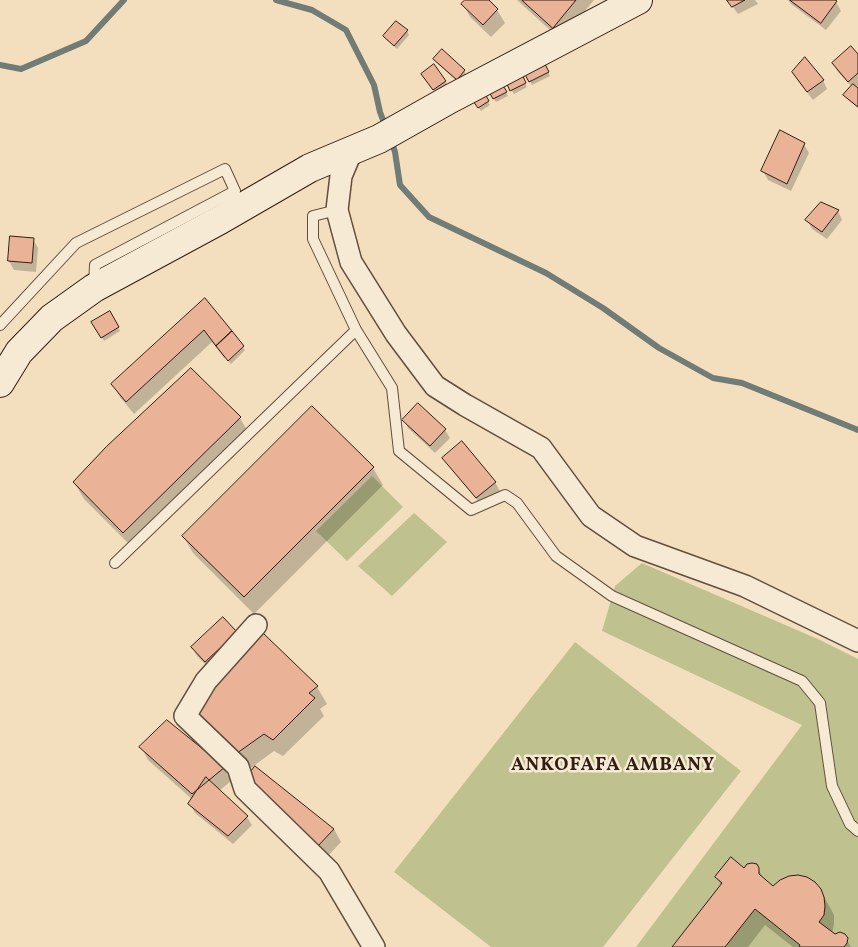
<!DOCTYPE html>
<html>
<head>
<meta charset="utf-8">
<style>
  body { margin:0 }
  canvas { display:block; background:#f3dfbe }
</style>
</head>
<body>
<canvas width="858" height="947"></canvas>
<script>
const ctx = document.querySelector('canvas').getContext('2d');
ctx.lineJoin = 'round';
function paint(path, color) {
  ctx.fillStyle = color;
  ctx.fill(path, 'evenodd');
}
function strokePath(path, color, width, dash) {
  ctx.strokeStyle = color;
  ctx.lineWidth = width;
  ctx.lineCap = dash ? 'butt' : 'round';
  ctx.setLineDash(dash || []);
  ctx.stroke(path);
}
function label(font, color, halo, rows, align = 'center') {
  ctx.font = font + ' Vollkorn,serif';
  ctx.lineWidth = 5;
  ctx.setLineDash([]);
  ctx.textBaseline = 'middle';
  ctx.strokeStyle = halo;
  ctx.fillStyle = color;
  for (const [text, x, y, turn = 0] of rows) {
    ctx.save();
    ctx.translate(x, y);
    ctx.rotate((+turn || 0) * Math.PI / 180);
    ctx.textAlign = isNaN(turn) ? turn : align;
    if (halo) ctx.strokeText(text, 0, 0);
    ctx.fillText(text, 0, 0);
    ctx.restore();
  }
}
const green = new Path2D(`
  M372,476L403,507L347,561L316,531Z
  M414,513L447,542L392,596L358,566Z
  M642,563L820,640L858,659V947H636L802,725L602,631L615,586Z
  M575,642L741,771L603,947H491L394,872Z`);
const shadow = new Path2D(`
  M467,0H487L497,10L505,23L491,37L470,17L463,4Z
  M517,0H594L561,40Z
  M728,0H755L758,4L738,14Z
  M788,0H833L836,2L841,11L826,30L791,4Z
  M407,31L409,35L397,49L387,40L384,37Z
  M442,51L464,71L467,75L459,83L437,63L435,59Z
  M858,56V86L855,88L858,90V108L847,99L845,95L852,87L838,72L833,63Z
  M543,62L550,76L532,85L525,71Z
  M434,66L448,85L436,93L424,78Z
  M793,72L823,80L827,89L813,100L798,81Z
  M521,76L527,87L514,94L507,83Z
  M498,80L508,96L496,102L487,87Z
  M482,92L490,105L481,111L472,98Z
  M804,144L809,153L791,191L768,180L763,171Z
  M838,211L842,220L827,239L812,229L807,220Z
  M11,238L33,239L38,248L36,272L14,270L9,261Z
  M205,299L245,350L231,364L225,357L224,358L212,342L134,414L120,397L113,384Z
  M110,313L120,331L104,341L93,323Z
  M312,408L373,468L383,485L254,614L193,553L183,536Z
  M240,418L250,435L134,549L84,499L74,482Z
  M404,420L445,430L450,438L435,453L408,428Z
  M444,458L495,482L500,491L482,506L449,466Z
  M236,633L211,670L197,656L192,647Z
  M263,635L317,687L327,704L320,709L324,716L283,756L274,751L241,775L188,735L178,718Z
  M141,747L224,768L231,781L219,791L247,817L252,825L233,844L195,813L190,804L193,800L148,760Z
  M248,802L334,829L341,842L324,860Z
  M756,866L765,881L773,887L820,889L834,915V924L832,934L844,935L851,947H793L765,925L748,947H674L722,886L716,877L745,870Z`);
const stream = new Path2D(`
  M276,0L312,10L346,30L374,85L380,112L386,128
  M0,65L21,69L86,41L124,0
  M391,140L395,152L400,185L429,217L546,273L603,308L659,348L713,378L742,383L858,430`);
const building = new Path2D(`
  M465,0H489L498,9L483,25L461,4Z
  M522,0H576L553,28Z
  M727,0H745L732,7Z
  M790,0H835L837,1L821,23Z
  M396,21L408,30L394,46L383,36Z
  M851,46L858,54V73L848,82L832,63Z
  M442,49L465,70L457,80L433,59Z
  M805,57L824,80L807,92L792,72Z
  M543,60L549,72L529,82L523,71Z
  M434,64L446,81L433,90L421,74Z
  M522,74L526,83L510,91L506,82Z
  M499,79L507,92L493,99L486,86Z
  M853,84L858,88V107L843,95Z
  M483,90L489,101L478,108L471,98Z
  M780,130L805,143L787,184L761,171Z
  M821,202L839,210L822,232L805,220Z
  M10,236L34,238L32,263L8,261Z
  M205,298L232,331L216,346L204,330L126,402L111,384Z
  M110,311L119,327L101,338L91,322Z
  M232,331L244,346L228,361L216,346Z
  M191,368L241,417L123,533L73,482L106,447Z
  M418,403L446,429L430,446L402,420Z
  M312,406L374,467L244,597L182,536Z
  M462,441L496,482L476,498L442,458Z
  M223,617L237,632L205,662L191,647Z
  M263,633L318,686L309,693L315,698L273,740L264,734L230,758L176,718Z
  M167,720L225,767L192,794L139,747Z
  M255,766L334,829L316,848L239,789Z
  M206,777L248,816L228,836L188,804Z
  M731,857L744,868L747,864L752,863L757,864L759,868V874L773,886L780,880L789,876L798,875L807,877L815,882L821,889L824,897L825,906L824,915L819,922L835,934L840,932L845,934L848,938L847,943L844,947H799L800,945L755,909L725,947H672L722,883L715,877Z`);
const lane = new Path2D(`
  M337,210L313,216V239L356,330L392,388L399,451L471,510L505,495L517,503L556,556L612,596L802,681L820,703L832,786L850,824L858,831
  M0,325L76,243L225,169L235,191L95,265L94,285
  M115,563L356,330`);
const street = new Path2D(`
  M352,150L341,176L337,210L351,262L396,334L435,386L465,405L541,448L591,516L635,546L745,586L858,641
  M256,625L206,681L185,716L238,767L245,789L329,871L374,947`);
const secondary = new Path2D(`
  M0,383L19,352L52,318L94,288L220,220L310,168L379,139L450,99L638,0`);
const districtNames = [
  ["ANKOFAFA AMBANY",613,767]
];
paint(green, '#bfc18f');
paint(shadow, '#0003');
strokePath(stream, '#727c77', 6);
paint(building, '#eab296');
strokePath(building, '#311e13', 1);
strokePath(lane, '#624e3e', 12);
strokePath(street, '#624e3e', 24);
strokePath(secondary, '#311e13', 30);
strokePath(lane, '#f7ead5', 10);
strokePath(street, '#f7ead5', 21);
strokePath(secondary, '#f7ead5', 28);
ctx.letterSpacing = '1px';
label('bold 19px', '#311e13', '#f7ead5', districtNames);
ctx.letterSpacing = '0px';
</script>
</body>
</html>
